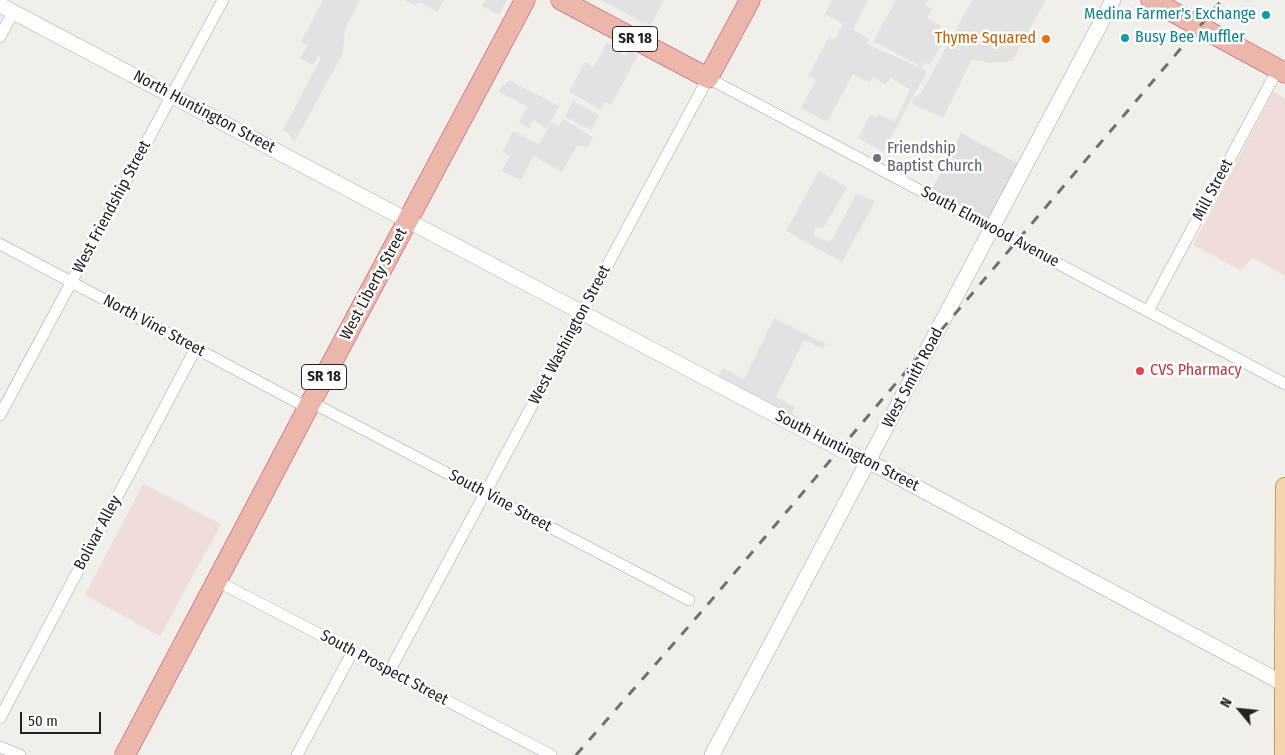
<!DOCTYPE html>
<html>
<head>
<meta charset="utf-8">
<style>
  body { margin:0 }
  #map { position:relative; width:1285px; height:755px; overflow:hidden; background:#f1efea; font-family:"Fira Sans Condensed",sans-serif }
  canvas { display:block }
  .north { position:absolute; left:1215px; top:685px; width:50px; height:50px; -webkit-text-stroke:4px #fff; paint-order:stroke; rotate:298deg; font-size:14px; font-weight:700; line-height:20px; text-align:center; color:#222 }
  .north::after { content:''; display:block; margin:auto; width:18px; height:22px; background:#222; clip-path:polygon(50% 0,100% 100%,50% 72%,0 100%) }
  .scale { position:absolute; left:20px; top:712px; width:81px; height:22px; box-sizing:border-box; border:2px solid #222; border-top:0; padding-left:6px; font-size:15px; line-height:18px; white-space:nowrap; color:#222; -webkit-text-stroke:4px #fff; paint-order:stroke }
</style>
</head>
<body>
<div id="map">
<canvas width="1285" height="755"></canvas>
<div class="north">N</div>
<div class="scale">50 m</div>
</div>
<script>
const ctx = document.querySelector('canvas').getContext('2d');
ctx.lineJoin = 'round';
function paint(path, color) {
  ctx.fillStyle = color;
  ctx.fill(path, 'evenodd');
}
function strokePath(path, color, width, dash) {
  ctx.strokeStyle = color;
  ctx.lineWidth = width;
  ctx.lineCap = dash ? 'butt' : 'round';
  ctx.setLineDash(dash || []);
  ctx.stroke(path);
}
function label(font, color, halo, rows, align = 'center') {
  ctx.font = font + ' "Fira Sans Condensed",sans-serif';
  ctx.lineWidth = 5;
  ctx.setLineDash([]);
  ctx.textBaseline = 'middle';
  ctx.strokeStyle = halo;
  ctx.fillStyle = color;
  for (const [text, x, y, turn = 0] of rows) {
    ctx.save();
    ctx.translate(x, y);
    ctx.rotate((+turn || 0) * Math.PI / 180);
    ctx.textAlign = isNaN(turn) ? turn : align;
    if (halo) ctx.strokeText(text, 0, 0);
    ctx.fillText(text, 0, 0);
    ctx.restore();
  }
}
const residential = new Path2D(`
  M961,133L1024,167L992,228L929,195Z`);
const commercial = new Path2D(`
  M1273,92L1285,98V276L1253,258L1240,270L1193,245Z
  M143,484L221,524L160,636L85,595Z`);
const parking = new Path2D(`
  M323,0H360L345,29L343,53L294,143L290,135L283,130L321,58L318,56L313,65L300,58L308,45L301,42Z
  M404,0H444L437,12L421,3H418L416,6Z
  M485,0H507L499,15L482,6Z
  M601,0H664L651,25L645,22L644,23Z
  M832,0H868L853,30L869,39L867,44L927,71L883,152L858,138L870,115L876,118L879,114L895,122L910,89L890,78L886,85L873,77L870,83L853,74L827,122L801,108L816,80L808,76L829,37L835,39L843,24L825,14Z
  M896,0H928L925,5L932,9L927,18L941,26L939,30L947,35L930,65L925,62L922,67L873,41Z
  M972,0H1046L1012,61L990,63L972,59L943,118L911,103L914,97L921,93Z
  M607,42L614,46V50L626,56L629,51L638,55L611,105L605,102L601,110L569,92L585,62L594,67Z
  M509,80L559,106L547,129L533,120L529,128L519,123L528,107L499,92L502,85H505Z
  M573,101L599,115L591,130L565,117Z
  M563,119L593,137L588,147L577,146L562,172L533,156L521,180L502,171L510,156L502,152L513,131L539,144L552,122L559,126Z
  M819,171L847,187L823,229L817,227L814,230V236L828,242L833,238L856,194L875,201L842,262L786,231Z
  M774,318L826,344L823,349L804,340L776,397L795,407L791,415L718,378L723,368L744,379Z`);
const minor = new Path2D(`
  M0,37L13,12
  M0,244L308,408
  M1148,311L1278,69
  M311,402L689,600
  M0,415L223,0
  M217,581L551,755
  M390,670L708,78L1285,384
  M0,718L196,348
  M0,747L20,755
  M297,755L353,651`);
const tertiary = new Path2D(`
  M0,5C280,152 560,300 840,449L868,461L1284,684
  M712,755L1113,0`);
const primary = new Path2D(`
  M1284,755L1285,487`);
const trunk = new Path2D(`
  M561,0L708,78L750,0
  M1151,0L1285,73
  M125,755L311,402L525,0`);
const rail = new Path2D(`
  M576,755L703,610L1222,0`);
const markers = [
  [1266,15,5,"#0f9aa8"],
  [1125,38,5,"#0f9aa8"],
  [1046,39,5,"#e8710a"],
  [877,158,5,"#6b7280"],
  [1140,371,5,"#e0444e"]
];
const shields = [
  [635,39,45],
  [324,377,45]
];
const shieldNames = [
  ["SR 18",635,39],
  ["SR 18",324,377]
];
const cultureNames = [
  ["Medina Farmer's Exchange",1256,15],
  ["Busy Bee Muffler",1135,38,"left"]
];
const foodNames = [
  ["Thyme Squared",1036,39]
];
const streetNames = [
  ["North Huntington Street",204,112,28],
  ["Mill Street",1213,190,-62],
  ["West Friendship Street",112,207,-62],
  ["South Elmwood Avenue",990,227,28],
  ["West Liberty Street",374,284,-62],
  ["North Vine Street",154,326,28],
  ["West Washington Street",570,335,-62],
  ["West Smith Road",913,378,-62],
  ["South Huntington Street",847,451,27],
  ["South Vine Street",500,501,28],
  ["Bolivar Alley",98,533,-62],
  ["South Prospect Street",384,668,28]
];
const worshipNames = [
  ["Friendship",887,149],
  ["Baptist Church",887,167]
];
const healthNames = [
  ["CVS Pharmacy",1150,371]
];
paint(residential, '#e0dfdf');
paint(commercial, '#f0dcdb');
paint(parking, '#e2e2e2');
strokePath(minor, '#a3a3a3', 12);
strokePath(tertiary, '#a3a3a3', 16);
strokePath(primary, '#91640f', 20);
strokePath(trunk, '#cb3a6e', 21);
strokePath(minor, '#fff', 11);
strokePath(tertiary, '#fff', 15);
strokePath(primary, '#f4d4ac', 19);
strokePath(trunk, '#eab7aa', 20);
strokePath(rail, '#707070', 3, [10, 10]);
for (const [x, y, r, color] of markers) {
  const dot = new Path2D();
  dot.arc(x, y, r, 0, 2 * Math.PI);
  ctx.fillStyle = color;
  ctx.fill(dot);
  strokePath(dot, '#fff', 2);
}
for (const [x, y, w] of shields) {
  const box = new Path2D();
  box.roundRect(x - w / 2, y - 12.5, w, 25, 4);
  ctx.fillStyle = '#fff';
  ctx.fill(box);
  strokePath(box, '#222', 1);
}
label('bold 15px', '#222', null, shieldNames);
label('16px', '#0d838f', '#fff', cultureNames, 'right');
label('16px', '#c56008', '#fff', foodNames, 'right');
label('16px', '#222', '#fff', streetNames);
label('16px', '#5b616d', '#fff', worshipNames, 'left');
label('16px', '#be3a42', '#fff', healthNames, 'left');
</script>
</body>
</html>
